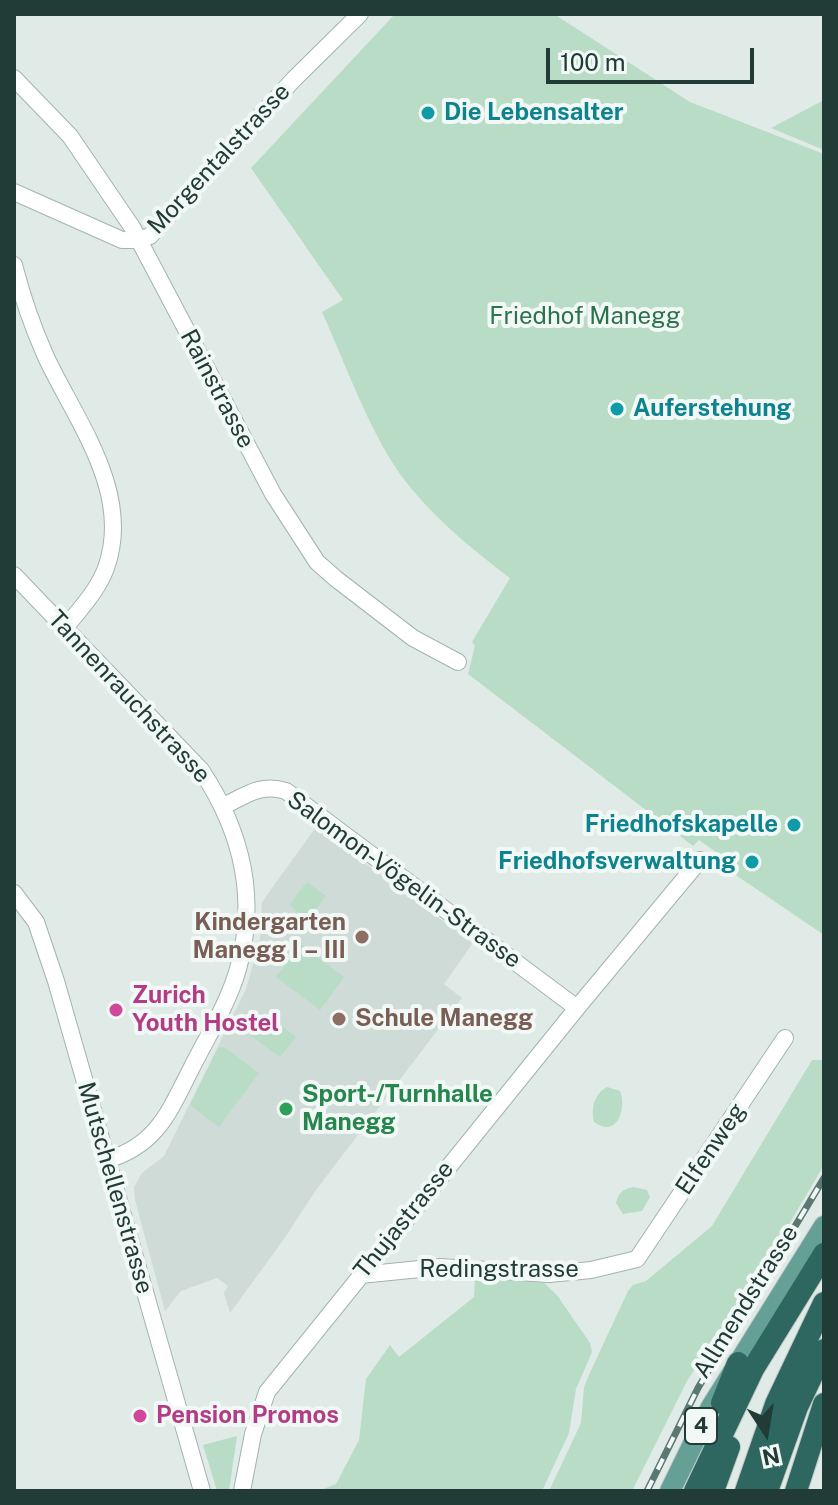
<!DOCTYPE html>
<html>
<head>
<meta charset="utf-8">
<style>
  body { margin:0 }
  #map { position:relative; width:838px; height:1505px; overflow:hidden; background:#e0ebe7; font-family:"Public Sans",sans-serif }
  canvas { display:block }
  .frame { position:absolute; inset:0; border:16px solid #213b37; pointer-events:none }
  .north { position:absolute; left:726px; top:1393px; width:80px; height:80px; -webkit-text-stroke:6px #f1f8f5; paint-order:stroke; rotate:168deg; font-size:22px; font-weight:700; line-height:32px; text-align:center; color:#213b37 }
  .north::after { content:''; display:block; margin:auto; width:28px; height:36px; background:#213b37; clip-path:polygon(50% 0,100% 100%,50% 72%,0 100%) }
  .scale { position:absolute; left:546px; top:48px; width:208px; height:36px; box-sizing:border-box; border:4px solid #213b37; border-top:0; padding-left:10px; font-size:24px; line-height:28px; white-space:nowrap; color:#213b37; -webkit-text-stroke:6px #f1f8f5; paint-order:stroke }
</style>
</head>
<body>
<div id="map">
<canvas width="838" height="1505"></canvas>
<div class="frame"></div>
<div class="north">N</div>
<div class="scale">100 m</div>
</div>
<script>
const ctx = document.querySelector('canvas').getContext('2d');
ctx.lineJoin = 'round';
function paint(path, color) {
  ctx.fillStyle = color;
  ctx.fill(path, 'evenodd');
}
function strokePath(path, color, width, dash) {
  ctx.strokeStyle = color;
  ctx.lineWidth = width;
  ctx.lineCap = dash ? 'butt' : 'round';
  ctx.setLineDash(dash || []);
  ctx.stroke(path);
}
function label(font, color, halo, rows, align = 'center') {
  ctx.font = font + ' "Public Sans",sans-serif';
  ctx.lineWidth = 8;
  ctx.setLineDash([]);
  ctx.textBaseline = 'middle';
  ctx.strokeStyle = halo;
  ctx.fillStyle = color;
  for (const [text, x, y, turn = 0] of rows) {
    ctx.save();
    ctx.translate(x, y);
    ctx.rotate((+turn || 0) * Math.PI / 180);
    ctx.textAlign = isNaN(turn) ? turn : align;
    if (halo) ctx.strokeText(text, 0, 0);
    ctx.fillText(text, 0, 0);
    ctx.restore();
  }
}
const built = new Path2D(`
  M316,827L473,943L444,984L462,998L316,1190L284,1239L230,1313L224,1293L228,1286L217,1278L181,1291L165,1311L135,1200L134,1187L142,1173L164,1156L246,989L260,939L262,902Z`);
const green = new Path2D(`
  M395,14H554L690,102L824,154V935L715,861L720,855L699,840L693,846L468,674L475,646L472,642L510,578C471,548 438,522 406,482C371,437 346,365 322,312L343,300L251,168Z
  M824,100V150L771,128Z
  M307,882L326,896L308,920L289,905Z
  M301,944L344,977L320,1010L276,977Z
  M266,1014L296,1037L280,1057L250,1035Z
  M224,1047L259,1073L219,1127L190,1105L218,1048Z
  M812,1060H824V1165L775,1248L687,1381L632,1491H549L581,1423L584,1387L588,1377L628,1291L633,1285L646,1281L712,1226Z
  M607,1087L620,1091C627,1109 617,1139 594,1122C591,1108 594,1094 607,1087Z
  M633,1187L647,1190L650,1197L642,1211L623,1214L616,1203C618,1193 623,1189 633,1187Z
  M475,1277L544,1283L557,1295L590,1343L592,1352L576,1389L569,1433L542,1491H307L321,1490L336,1484L359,1440L366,1379L390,1345L399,1357L474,1297Z
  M237,1436L229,1491H217L203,1445Z`);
const minor = new Path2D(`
  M14,78L70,136L132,227L273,494L317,562L335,578L413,638L458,662
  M14,192L122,240H139L150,236L294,79L360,14
  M14,265C22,296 33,328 46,357C76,421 133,493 106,568C98,590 80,609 65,628
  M14,575L201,770C241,830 258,897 238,969C228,1004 207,1037 191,1069C169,1112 157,1145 107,1160
  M224,806C246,795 261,783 286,791L577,1008
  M14,893L36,922L56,981L202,1491
  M360,1275L440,1267L549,1274L591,1270L637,1259L785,1038
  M242,1491L253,1434L267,1392L577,1008L700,860`);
const major = new Path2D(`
  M670,1491L711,1407L824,1226`);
const highway = new Path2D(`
  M722,1403L738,1363
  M695,1491L753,1369L824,1254
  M713,1491L729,1447
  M746,1491L776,1404L824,1303
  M767,1491L797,1407L824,1350
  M796,1491L824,1404`);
const rail = new Path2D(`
  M647,1491L698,1388L824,1178`);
const markers = [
  [428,113,8,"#0f9aa8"],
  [617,409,8,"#0f9aa8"],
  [794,825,8,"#0f9aa8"],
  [752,862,8,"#0f9aa8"],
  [362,937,8,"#8d6e63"],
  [116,1010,8,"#d1479c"],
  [339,1019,8,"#8d6e63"],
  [286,1109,8,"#2e9e5b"],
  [140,1416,8,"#d1479c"]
];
const shields = [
  [701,1426,32]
];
const shieldNames = [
  ["4",701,1426]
];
const cultureNames = [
  ["Die Lebensalter",444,113],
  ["Auferstehung",633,409],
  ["Friedhofskapelle",778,825,"right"],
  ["Friedhofsverwaltung",736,862,"right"]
];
const streetNames = [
  ["Morgentalstrasse",219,159,-47],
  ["Rainstrasse",217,389,62],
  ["Tannenrauchstrasse",129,697,47],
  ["Salomon-Vögelin-Strasse",404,880,36],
  ["Elfenweg",711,1149,-56],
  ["Mutschellenstrasse",115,1188,74],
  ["Thujastrasse",404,1220,-51],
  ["Redingstrasse",499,1270],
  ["Allmendstrasse",746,1302,-58]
];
const parkNames = [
  ["Friedhof Manegg",585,317]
];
const educationNames = [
  ["Kindergarten",346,923],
  ["Manegg I – III",346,951],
  ["Schule Manegg",355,1019,"left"]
];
const hotelNames = [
  ["Zurich",132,996],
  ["Youth Hostel",132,1024],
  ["Pension Promos",156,1416]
];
const leisureNames = [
  ["Sport-/Turnhalle",302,1095],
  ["Manegg",302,1123]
];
paint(built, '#cfdbd6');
paint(green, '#b9dcc6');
strokePath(minor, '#a3b3af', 18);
strokePath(major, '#c1c8c7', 22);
strokePath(highway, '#c1c8c7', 24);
strokePath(minor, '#fff', 16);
strokePath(major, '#65a096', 20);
strokePath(highway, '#2d6760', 22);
strokePath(rail, '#5b7772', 7);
strokePath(rail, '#f1f8f5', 4, [12]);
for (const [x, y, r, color] of markers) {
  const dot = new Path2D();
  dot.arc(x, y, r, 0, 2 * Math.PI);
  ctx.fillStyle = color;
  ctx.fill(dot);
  strokePath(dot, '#f1f8f5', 3);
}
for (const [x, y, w] of shields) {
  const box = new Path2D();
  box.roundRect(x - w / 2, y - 18, w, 36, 6);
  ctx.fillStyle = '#f1f8f5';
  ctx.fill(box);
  strokePath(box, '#213b37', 2);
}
label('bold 22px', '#213b37', null, shieldNames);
label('bold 24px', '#0d838f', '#f1f8f5', cultureNames, 'left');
label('24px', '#213b37', '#f1f8f5', streetNames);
label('24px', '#2c724d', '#f1f8f5', parkNames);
label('bold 24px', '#785e54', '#f1f8f5', educationNames, 'right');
label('bold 24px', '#b23c85', '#f1f8f5', hotelNames, 'left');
label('bold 24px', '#27864d', '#f1f8f5', leisureNames, 'left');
</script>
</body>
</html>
